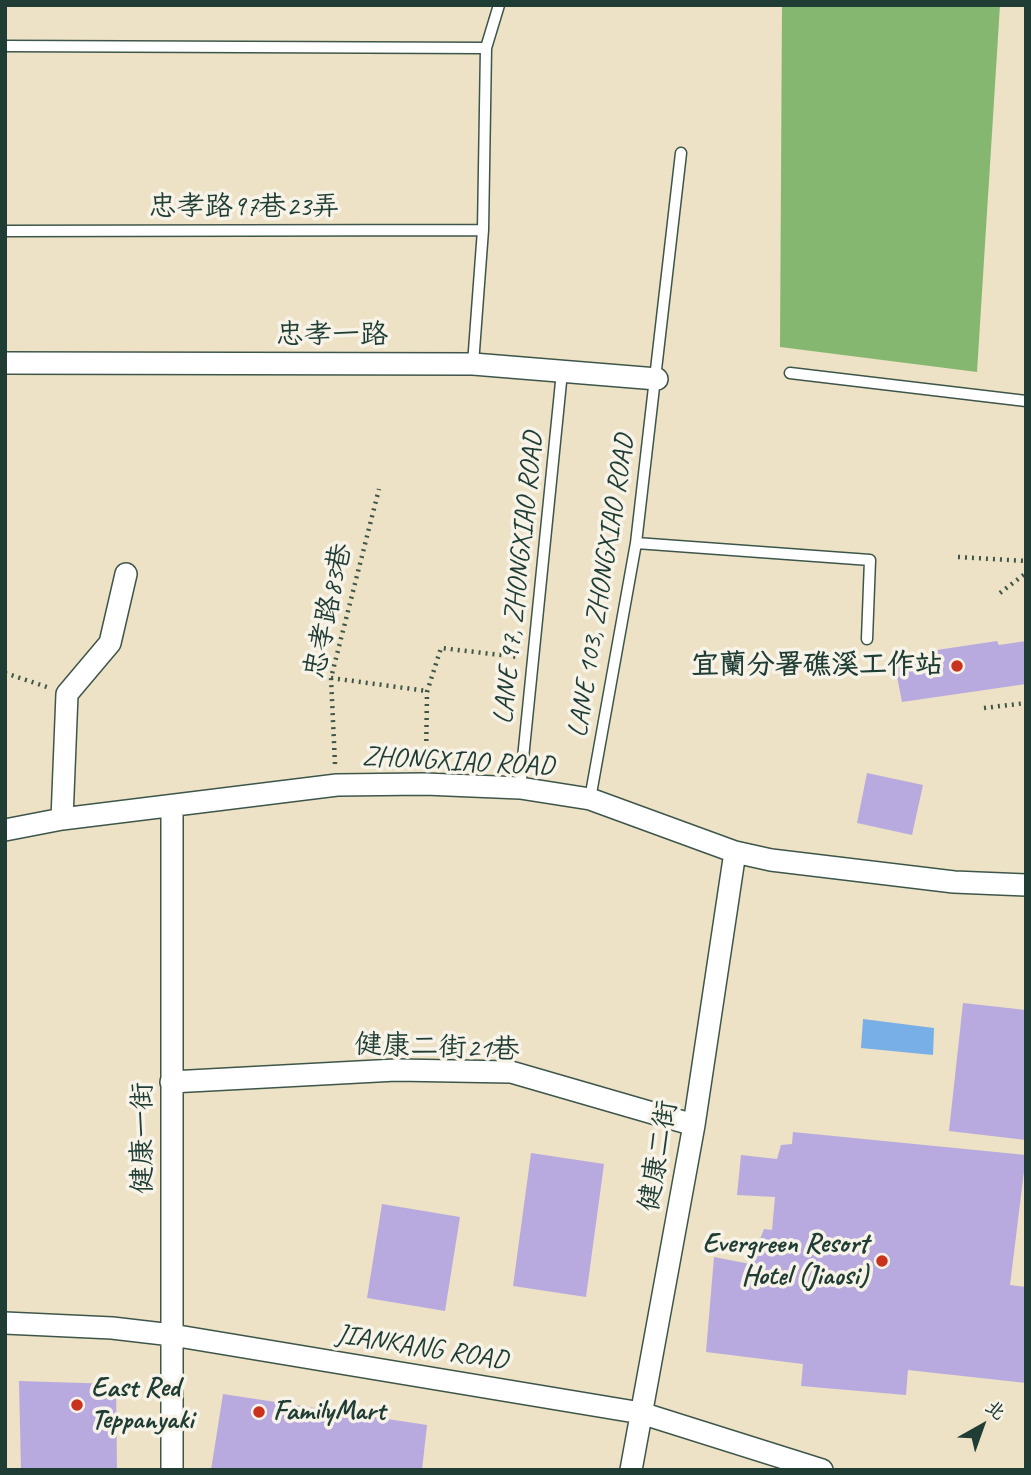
<!DOCTYPE html>
<html>
<head>
<meta charset="utf-8">
<style>
  body { margin:0 }
  #map { position:relative; width:1031px; height:1475px; overflow:hidden; background:#ede2c5; font-family:Caveat,"LXGW WenKai TC",sans-serif }
  canvas { display:block }
  .frame { position:absolute; inset:0; border:7px solid #1f3d34; pointer-events:none }
  .north { position:absolute; left:947px; top:1391px; width:70px; height:70px; -webkit-text-stroke:5px #f7f3e8; paint-order:stroke; rotate:40deg; font-size:19px; font-weight:700; line-height:28px; text-align:center; color:#1f3d34 }
  .north::after { content:''; display:block; margin:auto; width:24px; height:32px; background:#1f3d34; clip-path:polygon(50% 0,100% 100%,50% 72%,0 100%) }
</style>
</head>
<body>
<div id="map">
<canvas width="1031" height="1475"></canvas>
<div class="frame"></div>
<div class="north">北</div>
</div>
<script>
const ctx = document.querySelector('canvas').getContext('2d');
ctx.lineJoin = 'round';
function paint(path, color) {
  ctx.fillStyle = color;
  ctx.fill(path, 'evenodd');
}
function strokePath(path, color, width, dash) {
  ctx.strokeStyle = color;
  ctx.lineWidth = width;
  ctx.lineCap = dash ? 'butt' : 'round';
  ctx.setLineDash(dash || []);
  ctx.stroke(path);
}
function label(font, color, halo, rows, align = 'center') {
  ctx.font = font + ' Caveat,"LXGW WenKai TC",sans-serif';
  ctx.lineWidth = 7;
  ctx.setLineDash([]);
  ctx.textBaseline = 'middle';
  ctx.strokeStyle = halo;
  ctx.fillStyle = color;
  for (const [text, x, y, turn = 0] of rows) {
    ctx.save();
    ctx.translate(x, y);
    ctx.rotate((+turn || 0) * Math.PI / 180);
    ctx.textAlign = isNaN(turn) ? turn : align;
    if (halo) ctx.strokeText(text, 0, 0);
    ctx.fillText(text, 0, 0);
    ctx.restore();
  }
}
const forest = new Path2D(`
  M782,5H1000L977,372L780,347Z`);
const water = new Path2D(`
  M863,1019L934,1028L933,1055L861,1048Z`);
const building = new Path2D(`
  M997,641L999,645L1026,641V684L902,702L894,661L930,656V651Z
  M867,773L923,785L912,835L857,823Z
  M963,1003L1026,1010V1140L949,1131Z
  M793,1132L1026,1155L1010,1285L1026,1287V1383L908,1370L906,1395L801,1386L803,1364L706,1352L714,1257L750,1264L764,1229L772,1230L775,1197L737,1195L741,1155L777,1159L781,1145L792,1144Z
  M531,1153L604,1164L586,1297L513,1286Z
  M382,1204L460,1217L445,1311L367,1298Z
  M19,1381L116,1384L117,1470H21Z
  M223,1394L427,1425L422,1470H211Z`);
const path = new Path2D(`
  M958,557L1026,561
  M1000,593L1026,573
  M5,673L47,687
  M331,678L427,691
  M984,708L1026,703
  M426,762L427,692L441,648L518,657
  M335,764L331,678L379,489`);
const lane = new Path2D(`
  M5,46L486,48
  M5,231L483,230
  M473,364L483,230L486,48L499,5
  M790,373L1026,401
  M636,543L870,560L867,639
  M520,788L562,372
  M590,799L636,543L681,153`);
const street = new Path2D(`
  M5,363L473,364L657,379
  M172,806V1470
  M62,819L67,694L110,643L126,574
  M5,830L62,819L337,785L425,784L520,788L590,799L735,852L771,860L954,882L1026,885
  M171,1082L396,1070L511,1072L694,1125
  M5,1323L112,1328L172,1335L641,1413L822,1470
  M631,1470L694,1125L735,852`);
const markers = [
  [957,666,7,"#c8321e"],
  [882,1261,7,"#c8321e"],
  [77,1405,7,"#c8321e"],
  [259,1412,7,"#c8321e"]
];
const streetNames = [
  ["忠孝路97巷23弄",244,208],
  ["忠孝一路",332,336],
  ["LANE 97, ZHONGXIAO ROAD",519,578,-84],
  ["LANE 103, ZHONGXIAO ROAD",602,586,-81],
  ["忠孝路83巷",329,611,-78],
  ["ZHONGXIAO ROAD",458,762,3],
  ["健康二街21巷",437,1048,2],
  ["健康一街",144,1138,-90],
  ["健康二街",659,1156,-80],
  ["JIANKANG ROAD",422,1348,9]
];
const poiNames = [
  ["宜蘭分署礁溪工作站",943,666],
  ["Evergreen Resort",868,1245],
  ["Hotel (Jiaosi)",868,1277],
  ["East Red",91,1389,"left"],
  ["Teppanyaki",91,1421,"left"],
  ["FamilyMart",273,1412,"left"]
];
paint(forest, '#86b771');
paint(water, '#79afe7');
paint(building, '#b8aadf');
strokePath(lane, '#3e564a', 13);
strokePath(street, '#3e564a', 24);
strokePath(path, '#3e564a', 4.5, [2, 5]);
strokePath(lane, '#fff', 10);
strokePath(street, '#fff', 21);
for (const [x, y, r, color] of markers) {
  const dot = new Path2D();
  dot.arc(x, y, r, 0, 2 * Math.PI);
  ctx.fillStyle = color;
  ctx.fill(dot);
  strokePath(dot, '#f7f3e8', 2.5);
}
label('28px', '#1f3d34', '#f7f3e8', streetNames);
label('bold 28px', '#1f3d34', '#f7f3e8', poiNames, 'right');
</script>
</body>
</html>
